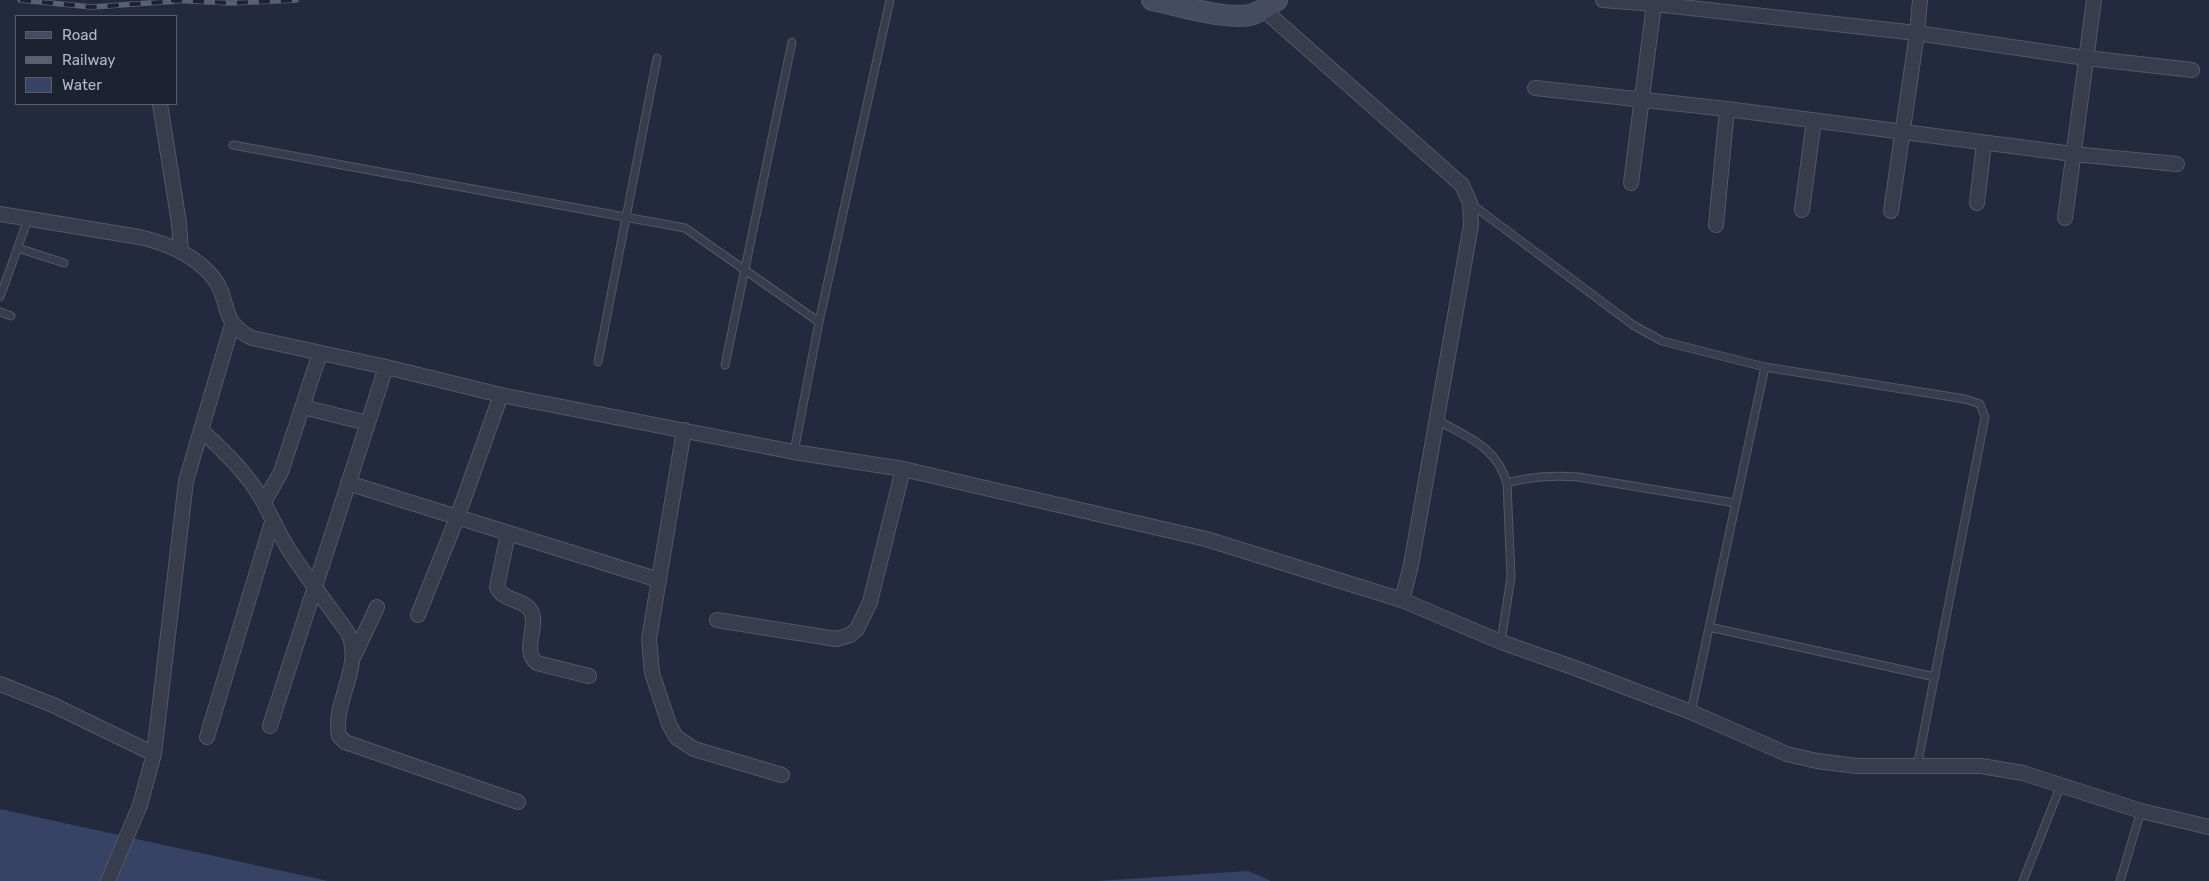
<!DOCTYPE html>
<html>
<head>
<meta charset="utf-8">
<style>
  body { margin:0 }
  #map { position:relative; width:2209px; height:881px; overflow:hidden; background:#232a3d; font-family:Rubik,sans-serif }
  canvas { display:block }
  .legend { position:absolute; left:15px; top:15px; width:162px; height:90px; box-sizing:border-box; background:#1c2232; border:1px solid #585e6e; margin:0; padding:6px 9px; list-style:none; font-size:15px; color:#b3b8c8 }
  .legend li { display:flex; align-items:center; gap:10px; height:25px }
  .legend b { width:25px; border:1px solid #585e6e }
</style>
</head>
<body>
<div id="map">
<canvas width="2209" height="881"></canvas>
<ul class="legend">
<li><b style="height:6px;background:#454b60"></b>Road</li>
<li><b style="height:6px;background:#596074"></b>Railway</li>
<li><b style="height:14px;background:#374364"></b>Water</li>
</ul>
</div>
<script>
const ctx = document.querySelector('canvas').getContext('2d');
ctx.lineJoin = 'round';
function paint(path, color) {
  ctx.fillStyle = color;
  ctx.fill(path, 'evenodd');
}
function strokePath(path, color, width, dash) {
  ctx.strokeStyle = color;
  ctx.lineWidth = width;
  ctx.lineCap = dash ? 'butt' : 'round';
  ctx.setLineDash(dash || []);
  ctx.stroke(path);
}
const water = new Path2D(`
  M0,809L328,881H0Z
  M1248,871L1271,881H1097Z`);
const lane = new Path2D(`
  M233,145L685,228L819,322
  M1470,203L1633,325L1662,341L1765,367L1965,399L1980,404L1985,417L1917,767
  M18,248L64,263
  M0,297L28,219
  M0,312L11,316
  M598,362L657,58
  M725,365L792,42
  M1437,420C1467,437 1497,447 1507,483L1511,577L1501,642
  M794,452L819,322L890,0
  M1507,483C1531,476 1554,475 1578,477L1735,503
  M1709,627L1935,677
  M1691,712L1765,367
  M2023,881L2061,785
  M2120,881L2141,811`);
const street = new Path2D(`
  M1603,0L1654,4L1655,0
  M1264,10L1462,185L1470,203L1471,225L1411,565L1402,600
  M1535,88L1727,109L2073,154L2177,164
  M160,104L179,223L181,251
  M1631,183L1654,4L1917,33L2086,58L2192,70
  M1977,203L1984,143
  M1802,210L1814,120
  M1891,211L1917,33L1920,0
  M0,214L139,237C166,243 193,254 212,276C232,300 218,322 252,338L386,367L501,395L794,452L903,469L1206,539L1402,600L1501,642L1575,668L1691,712L1787,754L1817,761L1857,766H1981L2023,773L2141,811L2209,827
  M2065,218L2094,0
  M1716,225L1727,109
  M303,407L367,423
  M684,430L649,639L652,673L669,724L676,737L694,749L782,775
  M202,431C225,452 249,475 264,503C272,518 279,534 289,550C307,578 329,606 348,633C364,667 332,701 339,736L345,742L518,802
  M348,483L659,580
  M264,502L281,472L320,353
  M508,533L497,587C503,602 523,598 531,611C539,626 521,651 537,663L589,676
  M418,615L457,518L501,395
  M717,620L836,639L850,635L857,629L870,602L903,469
  M354,656L377,607
  M0,684L53,705L154,754
  M270,726L386,367
  M207,737L272,522
  M108,881L140,805L154,754L186,481L232,325`);
const secondary = new Path2D(`
  M1152,0C1177,5 1225,20 1250,15C1260,13 1268,6 1277,0`);
const rail = new Path2D(`
  M20,0L92,7L178,1
  M171,0L230,3L296,0`);
paint(water, '#374364');
strokePath(lane, '#525868', 9);
strokePath(street, '#525868', 16);
strokePath(secondary, '#525868', 22);
strokePath(lane, '#373d4d', 7);
strokePath(street, '#373d4d', 14);
strokePath(secondary, '#454b60', 20);
strokePath(rail, '#596074', 5.5);
strokePath(rail, '#1c2232', 4, [11]);
</script>
</body>
</html>
